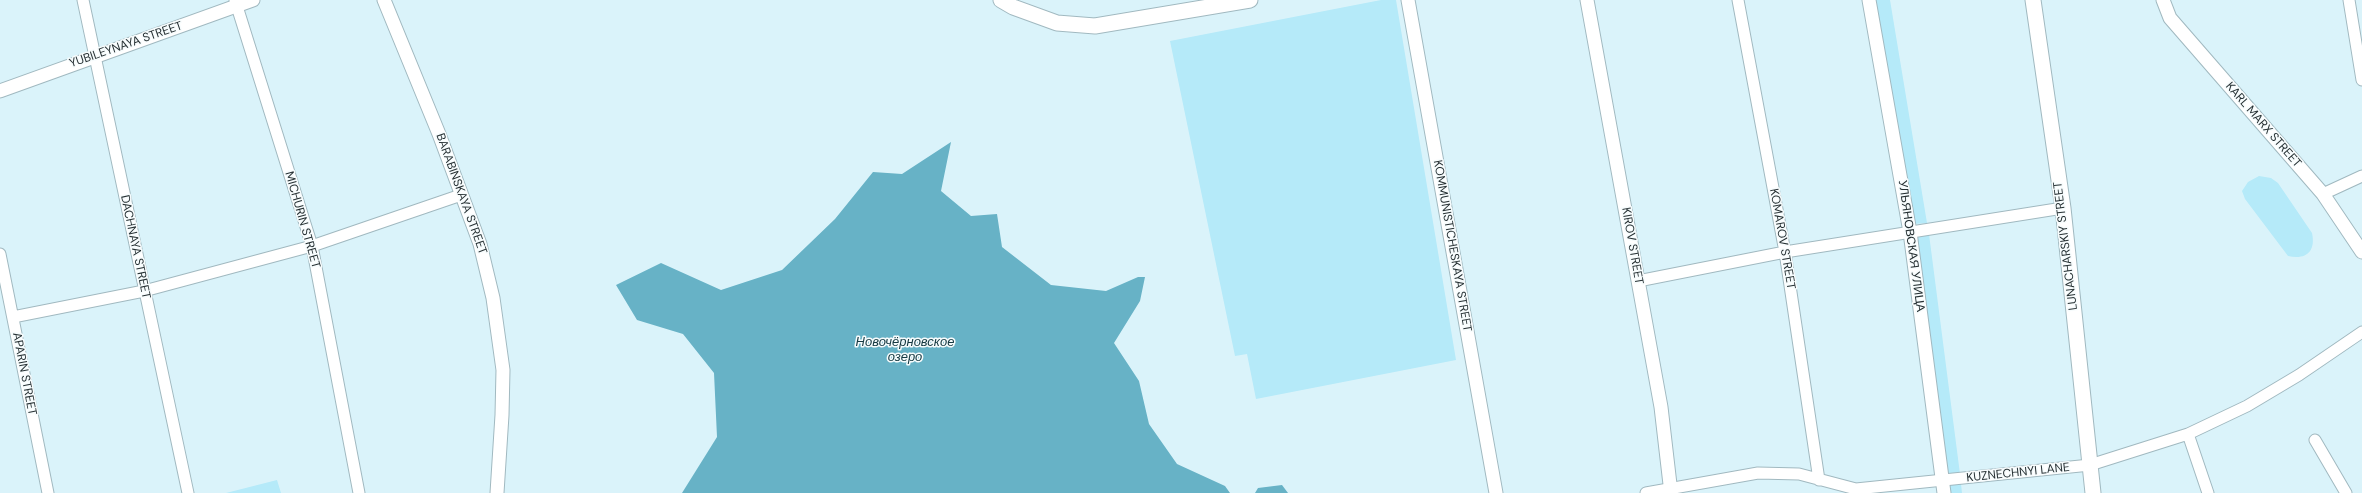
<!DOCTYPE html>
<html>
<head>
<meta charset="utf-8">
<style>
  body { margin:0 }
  canvas { display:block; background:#daf3fa }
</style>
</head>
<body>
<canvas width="2362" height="493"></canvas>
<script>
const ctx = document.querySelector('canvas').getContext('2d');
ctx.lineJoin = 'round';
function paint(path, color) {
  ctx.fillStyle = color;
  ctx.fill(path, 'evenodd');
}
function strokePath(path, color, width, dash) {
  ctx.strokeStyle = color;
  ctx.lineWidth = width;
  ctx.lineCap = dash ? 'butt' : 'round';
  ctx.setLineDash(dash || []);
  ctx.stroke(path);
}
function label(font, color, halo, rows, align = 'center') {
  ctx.font = font + ' "DM Sans",sans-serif';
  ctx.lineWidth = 3;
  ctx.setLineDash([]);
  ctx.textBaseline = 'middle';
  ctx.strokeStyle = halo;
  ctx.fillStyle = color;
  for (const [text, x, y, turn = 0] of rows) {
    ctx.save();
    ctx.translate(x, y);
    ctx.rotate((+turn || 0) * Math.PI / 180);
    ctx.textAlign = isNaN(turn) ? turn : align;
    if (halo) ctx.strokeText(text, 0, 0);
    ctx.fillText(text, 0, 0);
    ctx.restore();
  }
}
const green = new Path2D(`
  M1381,0H1396L1456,360L1256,399L1247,354L1235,356L1170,41Z
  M1873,0H1890L1927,223L1913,224Z
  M2259,176L2271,178L2278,183L2312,233C2316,252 2306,260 2288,256L2245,199L2242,191L2248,182Z
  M1929,234L1960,474L1945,475L1913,236Z
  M277,480L281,493H226Z
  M1961,484L1962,493H1949L1948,485Z`);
const water = new Path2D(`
  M951,142L941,191L971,216L997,214L1002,247L1051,285L1106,291L1138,277H1145L1140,301L1114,343L1139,381L1149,424L1177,464L1225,486L1230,493H682L717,437L714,373L683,334L637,320L616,285L661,263L721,290L782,270L835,219L873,172L902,174Z
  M1282,485L1288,493H1255L1258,488Z`);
const minor = new Path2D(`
  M83,0L188,493
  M235,0L312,246L359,493
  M1738,0L1785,252L1819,480
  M2349,0L2362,80
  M2323,194L2362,176
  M0,254L48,493
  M1638,281L1785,252L2063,208
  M13,317L144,291L312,246L461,195
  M2188,434L2208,493
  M2315,440L2346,493
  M1646,493L1758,473L1799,474L1856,489L2090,465L2188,434L2247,406L2299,375L2362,332`);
const tertiary = new Path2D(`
  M384,0L439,134L480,244L493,298L503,370L502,415L497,493
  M1408,0L1496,493
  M1587,0L1661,407L1671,493
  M1869,0L1910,232L1944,493
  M2163,0L2170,18L2323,194L2362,252
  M0,91L253,0`);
const secondary = new Path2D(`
  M1001,0L1013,7L1057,23L1095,26L1250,0
  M2033,0L2063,208L2093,493`);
const streetNames = [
  ["YUBILEYNAYA STREET",126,45,-19],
  ["KARL MARX STREET",2263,125,49],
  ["BARABINSKAYA STREET",461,194,70],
  ["MICHURIN STREET",302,220,74],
  ["KOMAROV STREET",1782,239,80],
  ["KOMMUNISTICHESKAYA STREET",1452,246,80],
  ["KIROV STREET",1632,246,80],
  ["УЛЬЯНОВСКАЯ УЛИЦА",1911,246,82],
  ["LUNACHARSKIY STREET",2066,246,-97],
  ["DACHNAYA STREET",135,247,78],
  ["APARIN STREET",24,374,79],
  ["KUZNECHNYI LANE",2018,473,-6]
];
const waterNames = [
  ["Новочёрновское",905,343],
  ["озеро",905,358]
];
paint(green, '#b5eaf9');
paint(water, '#67b2c6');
strokePath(minor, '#a1b9c0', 13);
strokePath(tertiary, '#a1b9c0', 15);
strokePath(secondary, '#a1b9c0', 17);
strokePath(minor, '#fff', 11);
strokePath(tertiary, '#fff', 13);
strokePath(secondary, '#fff', 15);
label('12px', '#263033', '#f7fcfd', streetNames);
label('italic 13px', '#153942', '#f7fcfd', waterNames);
</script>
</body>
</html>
